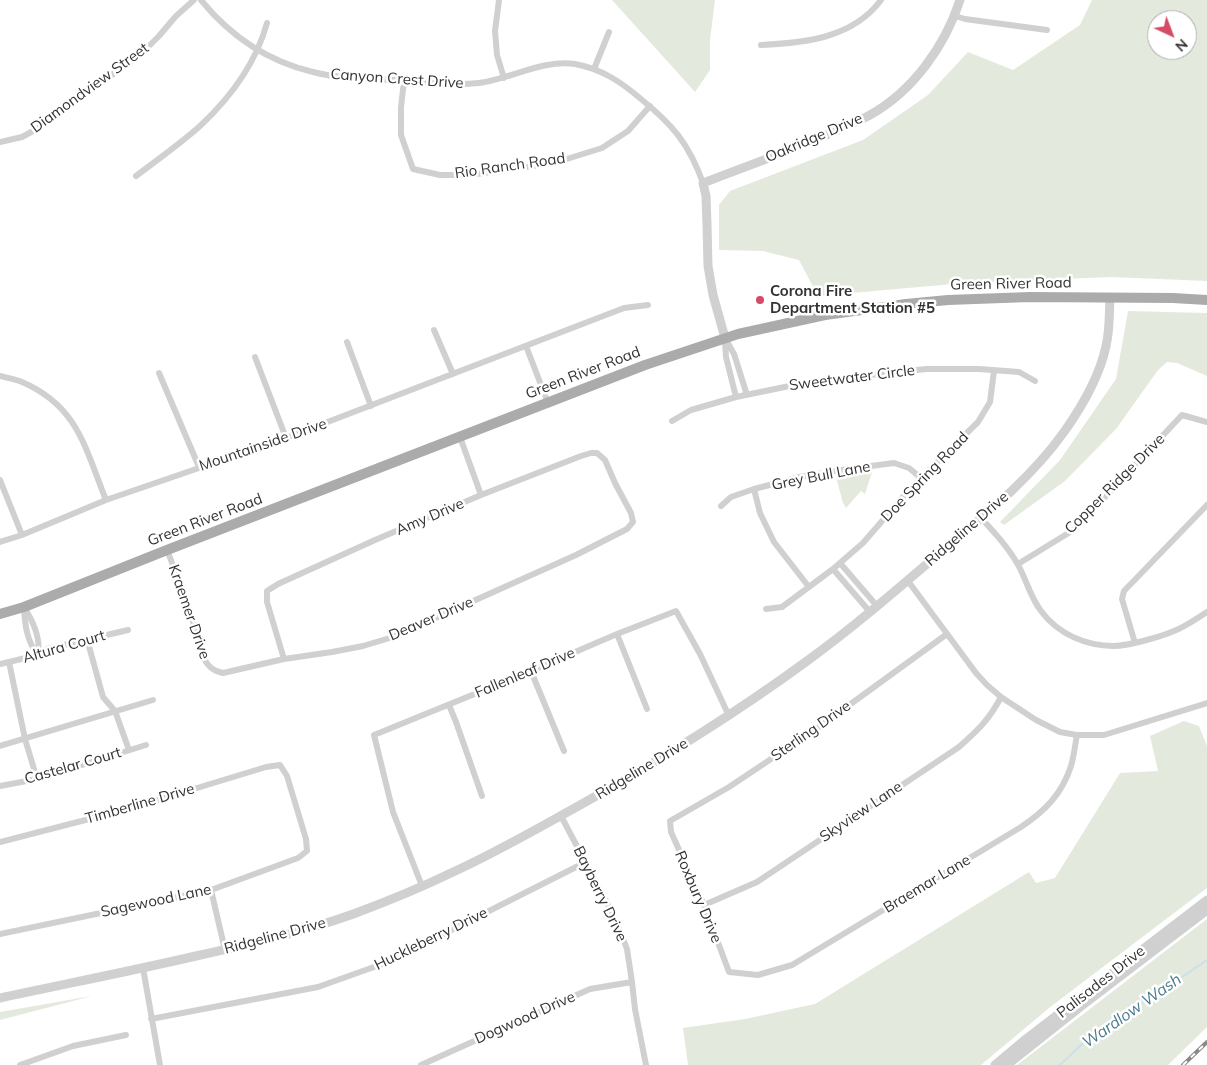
<!DOCTYPE html>
<html>
<head>
<meta charset="utf-8">
<style>
  body { margin:0 }
  #map { position:relative; width:1207px; height:1065px; overflow:hidden; background:#fff; font-family:Mulish,sans-serif }
  canvas { display:block }
  .north { position:absolute; left:1147px; top:10px; width:50px; height:50px; box-sizing:border-box; background:#fff; border:1px solid #adadad; border-radius:50%; rotate:137deg; font-size:14px; font-weight:700; line-height:20px; text-align:center; color:#333 }
  .north::after { content:''; display:block; margin:auto; width:18px; height:22px; background:#d54a65; clip-path:polygon(50% 0,100% 100%,50% 72%,0 100%) }
</style>
</head>
<body>
<div id="map">
<canvas width="1207" height="1065"></canvas>
<div class="north">N</div>
</div>
<script>
const ctx = document.querySelector('canvas').getContext('2d');
ctx.lineJoin = 'round';
function paint(path, color) {
  ctx.fillStyle = color;
  ctx.fill(path, 'evenodd');
}
function strokePath(path, color, width, dash) {
  ctx.strokeStyle = color;
  ctx.lineWidth = width;
  ctx.lineCap = dash ? 'butt' : 'round';
  ctx.setLineDash(dash || []);
  ctx.stroke(path);
}
function label(font, color, halo, rows, align = 'center') {
  ctx.font = font + ' Mulish,sans-serif';
  ctx.lineWidth = 5;
  ctx.setLineDash([]);
  ctx.textBaseline = 'middle';
  ctx.strokeStyle = halo;
  ctx.fillStyle = color;
  for (const [text, x, y, turn = 0] of rows) {
    ctx.save();
    ctx.translate(x, y);
    ctx.rotate((+turn || 0) * Math.PI / 180);
    ctx.textAlign = isNaN(turn) ? turn : align;
    if (halo) ctx.strokeText(text, 0, 0);
    ctx.fillText(text, 0, 0);
    ctx.restore();
  }
}
const green = new Path2D(`
  M612,0H715L710,40V70L695,92Z
  M1092,0H1207V281L1111,277L964,283L818,296L799,260L763,251L719,250V205L730,191L863,140L928,95L968,52L1013,70L1080,25ZM1157,20H1187V50H1157Z
  M1128,311L1207,313V376L1177,363L1167,362L1158,370L1116,429L1065,481L1004,525L1000,522L1060,460L1116,379Z
  M872,472L865,494L861,491L846,508L843,503L836,477Z
  M1184,721L1199,726L1207,746V888L1049,1008L981,1065H688L683,1028L745,1019L815,1004L1029,872L1036,883L1055,878L1120,773L1158,771L1150,736Z
  M1207,919V1027L1168,1065H1017Z
  M92,996L0,1020V1012Z`);
const stream = new Path2D(`
  M1060,1065L1094,1033L1157,994L1207,960`);
const minor = new Path2D(`
  M201,0C231,37 267,61 313,72C340,79 369,79 396,80C424,82 452,86 479,83C510,79 544,59 575,64C602,69 621,82 641,99C673,125 689,144 703,183
  M499,0L495,31L497,55L504,78
  M955,16L965,19L1047,30
  M761,45C805,43 853,38 881,0
  M594,69L609,32
  M404,81L401,107V135L413,169L440,175H470L554,163L602,148L628,131L650,106
  M0,142L22,137L42,126L142,53L159,36L176,16L194,0
  M136,176C157,160 180,144 200,126C230,98 256,63 267,23
  M434,330L453,374
  M725,338L734,354L747,395
  M347,342L371,406
  M725,342L726,357L736,397
  M526,346L548,403
  M255,357L286,438
  M159,373L199,467
  M0,376C7,378 15,379 22,382C78,406 85,448 106,500
  M672,421L691,410L736,397L814,381L926,369H979L1019,372L1035,381
  M460,437L481,495
  M0,480L22,535
  M754,489L760,513L774,542L809,587
  M721,506L731,497L754,489L800,477L848,469L894,463L909,468L921,478
  M981,518C994,532 1007,546 1017,563C1026,578 1030,597 1041,611C1058,634 1086,646 1114,646C1128,646 1160,637 1174,631C1185,627 1196,619 1207,612
  M0,542L22,535L106,500L286,438L624,308L648,305
  M167,550L187,601L204,659C209,667 213,671 223,673L284,659L332,652L363,646L393,637L576,555L627,529L633,522L631,513L615,483L605,460L597,453H591L581,456L481,495L375,540L278,584L267,591V602L284,659
  M840,563L877,606
  M1018,564L1075,529L1182,415L1207,422
  M833,569L870,612
  M908,581L976,673L987,685L1001,697L1036,720L1060,732L1077,735H1104L1207,703
  M24,607C33,621 41,638 38,655
  M24,609C25,625 27,642 38,655
  M766,609L782,607L833,569L863,543L909,490L978,422L990,402L994,371
  M617,634L647,709
  M947,634L819,727L729,787L670,821L671,832L704,905L729,972L758,975L792,965L1021,827C1045,811 1062,794 1071,766C1074,756 1075,745 1077,735
  M87,639L103,697L115,711L129,750
  M1135,643L1122,599L1124,591L1207,505
  M9,662L25,739L37,779
  M0,664L38,655L47,649L128,630
  M531,671L564,751
  M449,705L456,722L482,796
  M0,746L153,700
  M0,786L37,779L146,745
  M561,816L614,916L627,949L632,982L635,1009L646,1065
  M0,842L128,809L266,767L280,765L287,776L306,839L307,851L298,858L211,890L0,934
  M422,886L393,812L374,735L531,671L617,634L676,611L700,654L729,716
  M211,890L225,950
  M704,905L757,882L959,747C978,730 989,720 1001,697
  M143,968L160,1065
  M151,1019L318,987L388,962L586,862
  M20,1065L73,1046L126,1035
  M421,1065L590,989L632,982`);
const tertiary = new Path2D(`
  M725,338L713,295L708,266L707,225L706,196L703,183C752,164 802,147 849,125C856,121 863,119 870,115C913,91 945,46 960,0
  M0,998C65,984 131,971 196,956C250,944 304,932 356,913C388,901 420,888 451,873C493,854 533,831 573,809C654,764 732,716 807,661C851,629 893,593 935,557C980,519 1029,481 1064,432C1081,408 1100,375 1106,346C1110,330 1109,314 1110,298
  M995,1065L1026,1039L1207,900
  M1007,1065L1084,1004L1207,910`);
const primary = new Path2D(`
  M0,614L24,607L167,550L614,377L645,365L738,334L825,315L906,304L948,300L1030,297L1173,298L1207,300`);
const rail = new Path2D(`
  M1183,1065L1207,1042`);
const markers = [
  [760,300,5,"#d54a65"]
];
const streetNames = [
  ["Canyon Crest Drive",397,79,4],
  ["Diamondview Street",90,88,-36],
  ["Oakridge Drive",814,138,-23],
  ["Rio Ranch Road",510,166,-8],
  ["Green River Road",1011,284,-1],
  ["Green River Road",583,373,-21],
  ["Sweetwater Circle",852,378,-7],
  ["Mountainside Drive",263,445,-19],
  ["Grey Bull Lane",821,476,-11],
  ["Doe Spring Road",925,477,-46],
  ["Copper Ridge Drive",1115,484,-45],
  ["Amy Drive",430,517,-23],
  ["Green River Road",205,520,-21],
  ["Ridgeline Drive",967,529,-41],
  ["Kraemer Drive",189,612,71],
  ["Deaver Drive",431,619,-23],
  ["Altura Court",64,647,-16],
  ["Fallenleaf Drive",525,673,-23],
  ["Sterling Drive",811,731,-35],
  ["Castelar Court",73,766,-16],
  ["Ridgeline Drive",642,769,-31],
  ["Timberline Drive",140,804,-16],
  ["Skyview Lane",861,812,-34],
  ["Braemar Lane",927,884,-31],
  ["Bayberry Drive",600,894,64],
  ["Roxbury Drive",698,897,67],
  ["Sagewood Lane",156,901,-12],
  ["Ridgeline Drive",275,936,-15],
  ["Huckleberry Drive",431,939,-26],
  ["Palisades Drive",1101,982,-38],
  ["Dogwood Drive",525,1018,-24]
];
const poiNames = [
  ["Corona Fire",770,291],
  ["Department Station #5",770,308]
];
const waterNames = [
  ["Wardlow Wash",1132,1011,-35]
];
paint(green, '#e4e9dd');
strokePath(stream, '#cce0e7', 2);
strokePath(minor, '#d0d0d0', 6);
strokePath(tertiary, '#d0d0d0', 9);
strokePath(primary, '#ababab', 10);
strokePath(rail, '#888', 4);
strokePath(rail, '#fff', 2, [5.5]);
for (const [x, y, r, color] of markers) {
  const dot = new Path2D();
  dot.arc(x, y, r, 0, 2 * Math.PI);
  ctx.fillStyle = color;
  ctx.fill(dot);
  strokePath(dot, '#fff', 2);
}
label('15px', '#333', '#fff', streetNames);
label('bold 15px', '#333', '#fff', poiNames, 'left');
label('italic 16px', '#487b8e', '#fff', waterNames);
</script>
</body>
</html>
